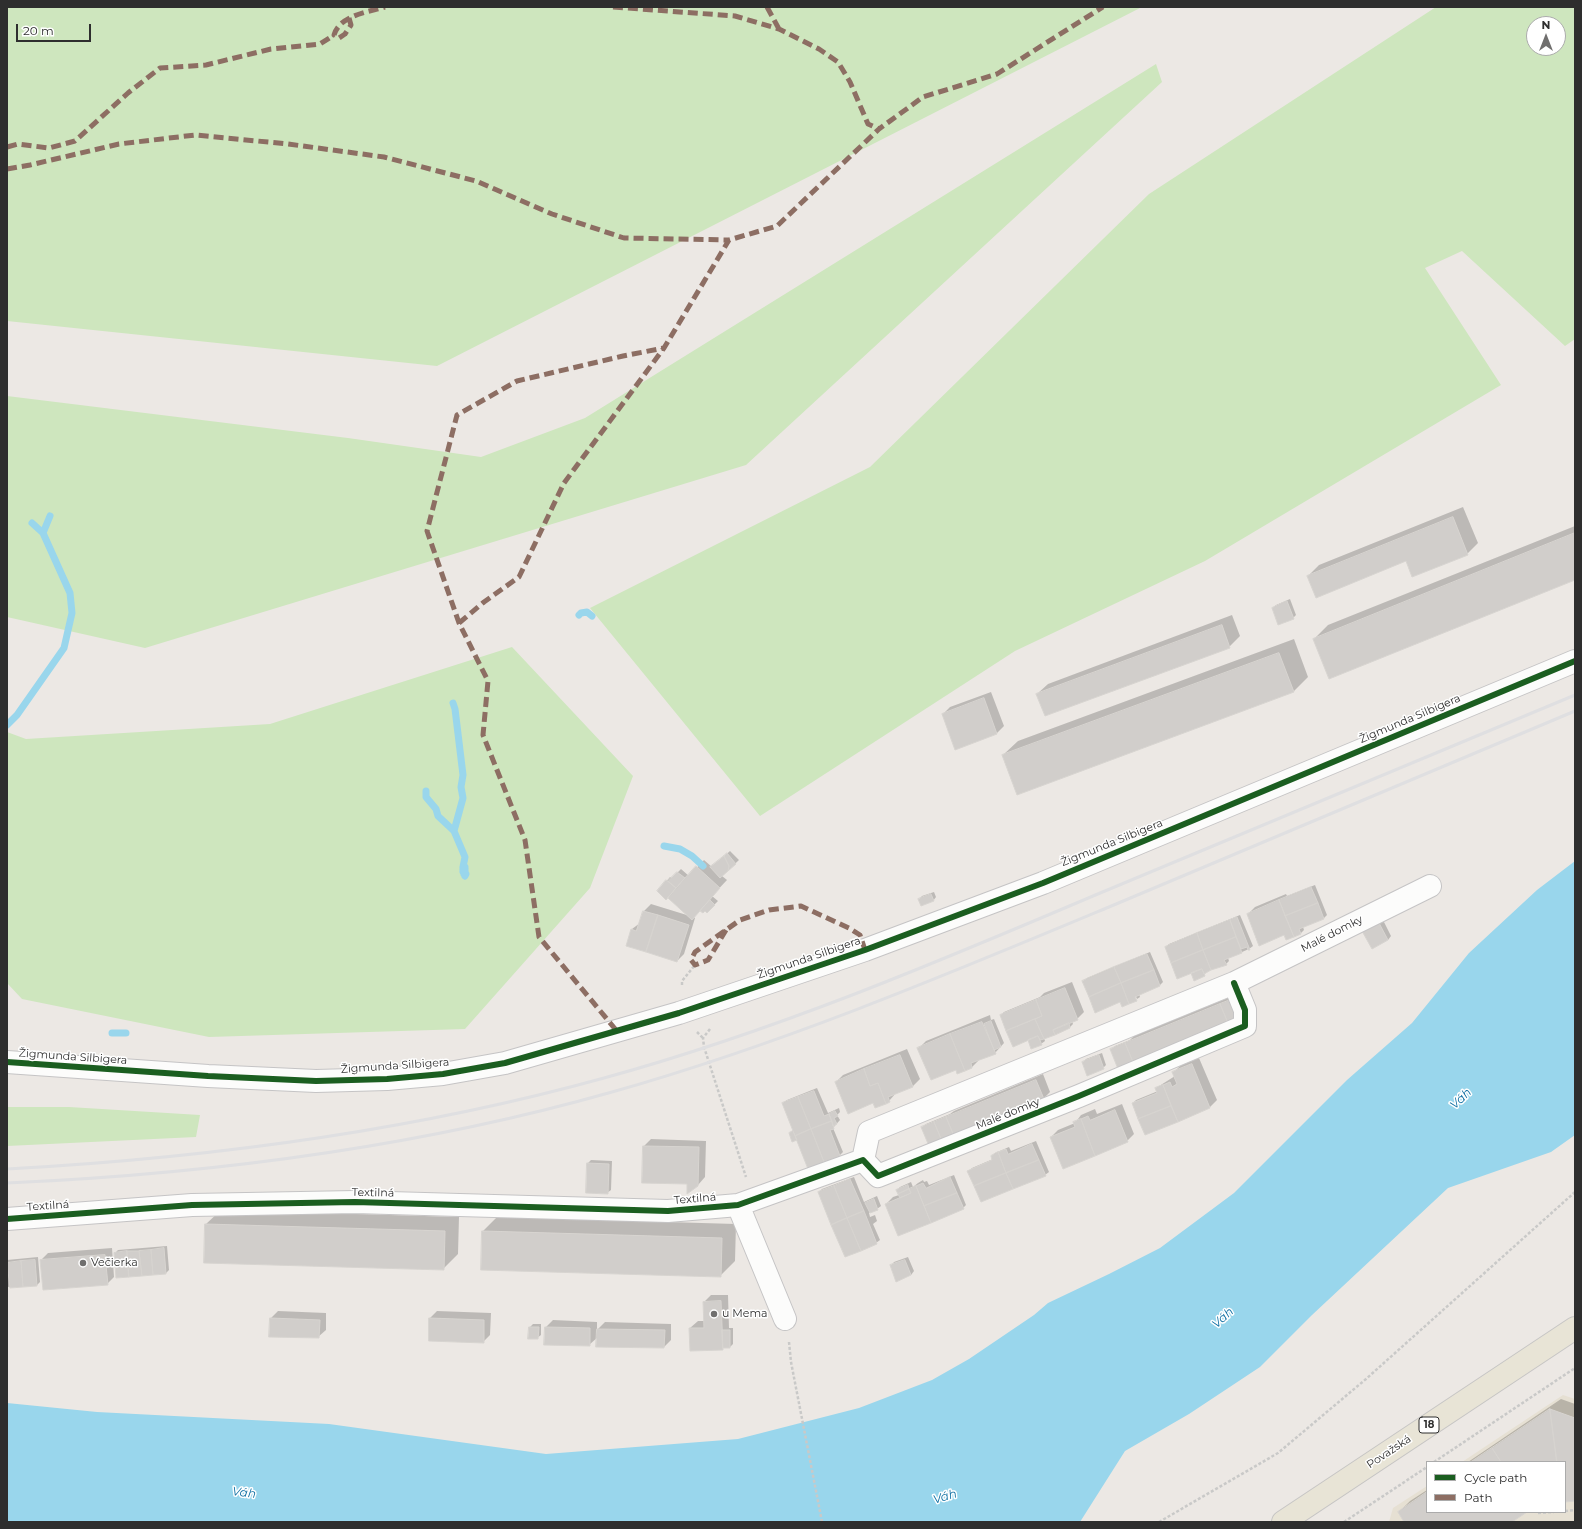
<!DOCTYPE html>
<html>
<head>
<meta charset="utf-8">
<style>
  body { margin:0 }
  #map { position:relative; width:1582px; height:1529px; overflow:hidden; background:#ece8e4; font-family:Montserrat,sans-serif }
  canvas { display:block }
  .frame { position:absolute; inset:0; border:8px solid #2e2e2e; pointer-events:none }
  .legend { position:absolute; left:1426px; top:1461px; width:140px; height:52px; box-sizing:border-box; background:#fff; border:1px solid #ababab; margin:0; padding:5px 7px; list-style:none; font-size:12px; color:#2e2e2e }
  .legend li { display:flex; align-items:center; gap:8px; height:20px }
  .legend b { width:20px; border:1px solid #ababab }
  .north { position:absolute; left:1526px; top:16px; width:40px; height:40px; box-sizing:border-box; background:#fff; border:1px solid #ababab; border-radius:50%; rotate:0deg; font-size:11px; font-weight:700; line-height:16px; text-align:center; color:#2e2e2e }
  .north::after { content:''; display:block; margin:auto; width:14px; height:18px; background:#706f6e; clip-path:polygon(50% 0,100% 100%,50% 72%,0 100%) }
  .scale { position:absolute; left:16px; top:24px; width:75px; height:18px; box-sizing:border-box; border:2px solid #2e2e2e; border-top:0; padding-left:5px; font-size:12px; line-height:14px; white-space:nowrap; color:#2e2e2e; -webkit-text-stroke:3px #fff; paint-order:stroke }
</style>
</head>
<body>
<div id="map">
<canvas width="1582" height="1529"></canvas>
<div class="frame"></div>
<ul class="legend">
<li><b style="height:5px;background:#1b5e20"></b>Cycle path</li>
<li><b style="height:5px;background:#8d6e63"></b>Path</li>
</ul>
<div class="north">N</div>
<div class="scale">20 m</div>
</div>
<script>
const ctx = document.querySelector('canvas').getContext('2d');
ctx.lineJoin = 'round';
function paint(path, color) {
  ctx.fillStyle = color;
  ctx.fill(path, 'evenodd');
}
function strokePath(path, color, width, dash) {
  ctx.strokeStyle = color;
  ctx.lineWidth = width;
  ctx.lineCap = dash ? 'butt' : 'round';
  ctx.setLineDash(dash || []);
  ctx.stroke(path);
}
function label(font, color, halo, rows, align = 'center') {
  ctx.font = font + ' Montserrat,sans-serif';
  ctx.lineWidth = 3;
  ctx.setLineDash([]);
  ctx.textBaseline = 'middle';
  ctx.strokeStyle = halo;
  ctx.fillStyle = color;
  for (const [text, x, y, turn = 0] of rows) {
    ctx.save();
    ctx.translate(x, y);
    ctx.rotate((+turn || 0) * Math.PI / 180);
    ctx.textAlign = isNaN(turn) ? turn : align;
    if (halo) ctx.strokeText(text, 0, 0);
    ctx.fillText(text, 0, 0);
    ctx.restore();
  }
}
const education = new Path2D(`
  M1563,1395L1575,1399V1522H1389L1393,1508L1427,1486V1512H1565V1462H1462Z`);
const green = new Path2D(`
  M7,7H1142L437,366L7,321Z
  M1436,7H1575V339L1565,346L1462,251L1425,268L1501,385L1205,561L1015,651L760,816L590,608L870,467L1149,194ZM1534,24H1558V48H1534Z
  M1156,64L1162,82L746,465L145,648L7,617V396L348,438L481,457L585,418Z
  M512,647L633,776L590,888L465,1029L209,1037L22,999L7,983V732L26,739L270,724Z
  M7,1107H69L200,1115L196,1137L7,1146Z`);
const water = new Path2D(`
  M1575,861V1135L1551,1152L1448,1188L1312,1315L1260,1367L1189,1414L1125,1451L1080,1522H7V1403L97,1412L329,1424L546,1454L738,1439L859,1408L932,1380L969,1359L1034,1315L1048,1303L1109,1274L1160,1248L1234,1193L1347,1080L1412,1023L1469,953L1537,890Z`);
const shadow = new Path2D(`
  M1463,507L1478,543L1467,554L1406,560L1308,576L1319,565Z
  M1575,526V578L1314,639L1328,625Z
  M1290,599L1296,615L1293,618L1273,608L1276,605Z
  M1232,615L1240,636L1229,647L1037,694L1048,684Z
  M1294,639L1308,677L1293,692L1003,755L1018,741Z
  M991,692L1004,726L997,733L956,748L943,714L950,707Z
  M730,851L739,860L722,876L727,880L712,896L718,901L707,912L705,910L703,912L700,910L693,917L695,918L684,954L677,961L628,945L632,929L640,923L644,911L651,904L690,916L668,897L658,891L670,877L672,878L681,869L689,876L704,860L712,867Z
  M1315,885L1327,915L1324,918L1303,927L1304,930L1301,933L1287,938L1285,934L1248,914L1255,907L1286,894L1287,896Z
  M934,892L936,897L933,901L919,900L922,896Z
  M1240,915L1253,946L1249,949L1228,958L1229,961L1226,964L1207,971L1204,975L1192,972L1166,947L1169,944Z
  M1383,920L1391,936L1388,940L1363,931Z
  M1150,952L1163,982L1160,985L1139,994L1140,997L1137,999L1134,992L1121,1001L1083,982L1087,978Z
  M1072,982L1084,1012L1077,1019L1072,1021L1073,1024L1070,1027L1044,1038L1045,1041L1041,1044L1029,1039L1014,1045L1001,1015L1004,1012L1040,997L1044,993Z
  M1236,997L1243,1014L1112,1049L1115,1046L1130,1040L1134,1036L1228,998V1000Z
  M990,1015L991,1020L994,1019L1004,1043L995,1053L979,1060L972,1067L956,1069L919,1048L926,1041Z
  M907,1049L920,1079L913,1086L896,1093L889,1101L874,1102L836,1082L843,1075Z
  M1102,1053L1106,1065L1103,1068L1083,1063L1086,1059Z
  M1199,1058L1217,1100L1210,1107L1177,1121L1133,1103L1136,1100L1158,1091L1156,1088L1175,1076L1173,1073L1180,1066Z
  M1043,1074L1050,1092L1043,1099L922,1128L926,1124L950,1114L954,1111Z
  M817,1088L828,1113L839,1108L840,1112L837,1115L840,1120L833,1128L843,1152L840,1155L809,1167L797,1139L790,1133L794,1129L783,1103L787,1100Z
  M1122,1104L1134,1134L1127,1141L1051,1137L1058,1130L1075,1123L1081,1115L1095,1109L1097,1114Z
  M651,1139L706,1141L705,1177L698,1185L688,1183L644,1146Z
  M1036,1141L1049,1172L1045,1175L969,1171L972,1168L993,1159L992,1156L995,1153L1009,1147L1011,1151Z
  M591,1160L612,1161L611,1190L607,1193L588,1163Z
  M954,1175L966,1205L963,1208L886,1204L893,1197L899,1195L897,1190L900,1187L911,1182L913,1187L918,1183L923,1180L924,1182L927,1181L929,1185Z
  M854,1177L864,1202L877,1196L881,1206L877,1209L869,1213L870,1217L875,1215L877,1221L873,1224L880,1240L876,1243L819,1192L822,1189Z
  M221,1210L459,1217L458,1254L443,1269L206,1224Z
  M497,1217L736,1224L735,1261L720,1276L483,1231Z
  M167,1246L169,1270L166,1273L115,1253L118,1250Z
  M112,1248L114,1277L107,1284L41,1260L48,1253Z
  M38,1257L40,1282L37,1285L7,1287V1260Z
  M908,1257L914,1271L911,1275L891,1266L894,1262Z
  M711,1295H728L729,1328H733V1344L730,1347H724L722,1349L690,1328L698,1321H705L704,1302Z
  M278,1311L326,1313V1330L318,1337L271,1318Z
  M437,1311L491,1313L490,1335L483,1342L430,1318Z
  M553,1320L597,1322V1330L605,1322L671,1324V1340L664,1347L598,1337L589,1345L546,1327Z
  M533,1324H541V1335L537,1338L530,1327Z
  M1561,1399L1575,1404V1500L1565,1501V1462H1468Z
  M1427,1490V1512H1525L1510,1522H1406L1399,1512L1410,1501Z`);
const stream = new Path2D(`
  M43,533L50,516
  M579,615L581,613L587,612L592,616
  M453,703L455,709L463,775L461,787L463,798L454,831
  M7,725L17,715L64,648L72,613L70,593L43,533L32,523
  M426,791V797L436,809L438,816L454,831L465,857L463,867H465L463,868L465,869L463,870L465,871L463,872H465L464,874H466L465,876
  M664,846L680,849L692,856L703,866
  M112,1033H126`);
const building = new Path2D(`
  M1453,517L1468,555L1412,577L1406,561L1316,598L1307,576Z
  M1575,533V580L1329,679L1313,639Z
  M1287,601L1294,619L1278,625L1272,608Z
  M1222,625L1230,648L1045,716L1036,694Z
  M1279,653L1294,692L1017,795L1002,755Z
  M984,698L997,734L955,750L942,714Z
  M727,853L736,864L728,871L729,866L724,856Z
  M724,856L729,866L728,871L720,878L710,867Z
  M696,866L720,888L692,920L668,898Z
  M677,872L685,878L676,888L668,881Z
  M666,880L676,888L666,900L657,891Z
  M1311,887L1318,903L1285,916L1279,900Z
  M931,894L934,901L921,906L918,899Z
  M710,900L715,905L707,913L705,911L703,913L700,911Z
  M1279,900L1294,937L1286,940L1284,935L1259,946L1247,914Z
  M1318,903L1324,919L1299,929L1301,934L1294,937L1285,916Z
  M643,911L658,915L646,952L626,946L631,929L636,931Z
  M658,915L689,925L677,962L646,952Z
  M1237,917L1250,950H1248L1247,947L1241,949L1230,920Z
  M1230,920L1236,937L1203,950L1197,933Z
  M1379,923L1388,940L1372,949L1362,931Z
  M1197,933L1203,950L1171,963L1165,947Z
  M1236,937L1242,953L1224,960L1227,965L1211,970L1203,950Z
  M1203,950L1211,970L1204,974L1202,969L1177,979L1171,963Z
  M1147,954L1154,970L1121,983L1114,967Z
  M1114,967L1121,983L1089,997L1082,981Z
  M1202,969L1205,976L1194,981L1191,973Z
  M1154,970L1160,986L1135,997L1137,1001L1129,1004L1121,983Z
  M1121,983L1129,1004L1122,1007L1120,1002L1095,1013L1089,997Z
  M1065,988L1078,1020L1053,1030L1055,1035L1044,1039L1035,1019L1042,1016L1036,1000Z
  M1233,999L1240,1018L1228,1023L1220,1004Z
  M1036,1000L1042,1016L1006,1031L1000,1015Z
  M1220,1004L1228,1023L1133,1062L1125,1043Z
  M1035,1019L1044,1039L1040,1040L1038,1036L1013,1047L1006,1031Z
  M991,1021L1001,1047L994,1050L984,1024Z
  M982,1022L996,1054L971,1063L972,1068L965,1071L950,1034Z
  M1069,1023L1070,1028L1055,1035L1053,1030Z
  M950,1034L965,1071L957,1074L956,1070L931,1080L917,1048Z
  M1038,1036L1042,1045L1031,1049L1028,1040Z
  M1125,1043L1133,1062L1118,1069L1110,1049Z
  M900,1055L913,1087L888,1097L890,1102L886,1104L878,1083L870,1086L864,1069Z
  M1099,1055L1104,1069L1087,1076L1082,1062Z
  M1192,1064L1210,1108L1178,1122L1163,1085L1170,1082L1172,1087L1177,1084L1172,1072Z
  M864,1069L870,1086L878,1083L886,1104L875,1108L873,1103L848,1114L835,1082Z
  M1036,1080L1044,1099L954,1136L946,1117Z
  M1163,1085L1171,1106L1138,1119L1132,1103L1157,1093L1155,1088Z
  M814,1091L824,1116L829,1114L832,1121L811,1129L798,1097Z
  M798,1097L811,1129L795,1136L782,1103Z
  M1171,1106L1178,1122L1145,1135L1138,1119Z
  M1115,1110L1128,1142L1095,1156L1081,1119L1088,1116L1090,1120Z
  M835,1111L838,1116L834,1118L837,1124L833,1126L829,1114Z
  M946,1117L954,1136L942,1141L934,1122Z
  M1081,1119L1095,1156L1063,1169L1050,1137L1075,1127L1073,1122Z
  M832,1121L834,1129L830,1130L840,1156L824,1162L811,1129Z
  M934,1122L942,1141L929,1146L921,1127Z
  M811,1129L824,1162L808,1169L795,1136Z
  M793,1131L797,1140L792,1142L789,1133Z
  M1032,1144L1039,1160L1006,1173L998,1152L1006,1149L1008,1154Z
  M643,1146L699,1147L698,1186L687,1194V1184L642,1183Z
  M998,1152L1006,1173L974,1186L967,1171L992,1160L991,1156Z
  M1039,1160L1046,1176L1013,1189L1006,1173Z
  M587,1163L609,1164L608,1194L586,1193Z
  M1006,1173L1013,1189L981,1202L974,1186Z
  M950,1177L957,1193L924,1206L916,1186L923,1183L926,1188Z
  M850,1179L864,1211L847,1218L834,1186Z
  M908,1185L909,1189L898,1194L896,1190Z
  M834,1186L847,1218L831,1225L818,1192Z
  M916,1186L931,1223L898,1236L885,1204L911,1193L909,1189Z
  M909,1189L911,1193L900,1198L898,1194Z
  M957,1193L964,1209L931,1223L924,1206Z
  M874,1199L878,1210L870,1213L865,1203Z
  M864,1211L877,1244L861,1251L847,1218Z
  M847,1218L861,1251L845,1257L831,1225Z
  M205,1224L445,1231L444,1270L204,1263Z
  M482,1231L722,1238L721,1277L481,1270Z
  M164,1248L166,1274L153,1275L151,1250Z
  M151,1250L153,1275L142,1276L139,1251Z
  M127,1251H139L142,1276L129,1277Z
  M127,1251L129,1277L116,1278L114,1253Z
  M105,1255L108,1285L43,1290L40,1260Z
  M35,1260L37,1286L23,1287L21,1261Z
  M905,1260L911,1275L896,1282L890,1265Z
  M21,1261L23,1287L10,1288L7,1263Z
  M721,1301L723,1350L690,1351L689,1328H704L703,1302Z
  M270,1318L320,1320L319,1338L269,1337Z
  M429,1318L484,1320V1343L429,1341Z
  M529,1327H539L538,1339H528Z
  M545,1327L590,1328V1346L544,1345Z
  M597,1329L665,1330L664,1348L596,1347Z
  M722,1330H730V1348H723Z
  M1550,1409L1557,1462H1501L1492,1448Z
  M1550,1409L1575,1418V1501L1565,1502V1462H1557Z
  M1492,1448L1501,1462H1471Z
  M1427,1492V1512H1527L1512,1522H1404L1398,1512Z`);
const path = new Path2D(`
  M682,985V981L695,965
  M710,1029L703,1038L704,1047L746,1177
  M697,1032L703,1038
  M789,1342L791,1362L822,1522
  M1434,1462L1575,1368
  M1565,1511L1575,1510
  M1538,1513L1554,1512
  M1159,1522L1278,1453L1366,1379L1575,1192
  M1344,1522L1427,1467`);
const minor = new Path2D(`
  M7,1062L208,1076L316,1081L387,1079L443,1074L505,1063L679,1013L865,950L1043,883L1575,661
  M863,1160L869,1132L1234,983L1430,886
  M738,1205L785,1319
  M7,1219L192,1205L355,1202L668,1211L738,1205L863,1160L878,1176L1079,1096L1245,1026V1010L1234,983`);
const primary = new Path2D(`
  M1283,1522L1575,1328`);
const rail = new Path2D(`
  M7,1169C209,1158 409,1132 604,1078C772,1032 933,964 1093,896C1254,829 1414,762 1575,695
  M7,1183C211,1174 415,1148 612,1092C782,1044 946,975 1109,907C1264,842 1420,776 1575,711`);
const quiet = new Path2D(`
  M613,7L735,16L779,29L819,49L838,62L850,82L868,124L879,129
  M767,7L779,29
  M349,18L351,25L345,34L339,38L334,35C340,15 368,12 385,7
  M7,147L18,144L49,148L75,141L128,93L160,68L206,65L271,49L320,44L334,35
  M7,169L30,165L119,144L195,135L288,144L384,157L476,181L552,214L624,238L729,240
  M459,623L484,602L519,577L564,483L664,348
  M726,930L708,960L695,965L691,960L695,952L740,920L769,910L801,906L849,928L860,935L865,950
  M616,1030L539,937L525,840L483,735L488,681L459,623L427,531L457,415L517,381L623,356L664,348L729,240L777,226L879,129L923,97L997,74L1103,7`);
const cycleway = new Path2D(`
  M7,1062L208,1076L316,1081L387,1079L443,1074L505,1063L679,1013L865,950L1043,883L1575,661
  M7,1219L192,1205L355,1202L668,1211L738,1205L863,1160L878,1176L1079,1096L1245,1026V1010L1234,983`);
const markers = [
  [83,1263,4,"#706f6e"],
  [714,1314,4,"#706f6e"]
];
const shields = [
  [1429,1425,20]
];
const shieldNames = [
  ["18",1429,1425]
];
const streetNames = [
  ["Žigmunda Silbigera",1410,719,-23],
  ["Žigmunda Silbigera",1112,843,-22],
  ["Malé domky",1332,934,-27],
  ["Žigmunda Silbigera",809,958,-19],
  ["Žigmunda Silbigera",73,1057,4],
  ["Žigmunda Silbigera",395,1066,-4],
  ["Malé domky",1008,1114,-22],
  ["Textilná",373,1193,1],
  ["Textilná",695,1199,-5],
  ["Textilná",48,1206,-4],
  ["Považská",1389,1452,-34]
];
const poiNames = [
  ["Večierka",91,1263],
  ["u Mema",722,1314]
];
const waterNames = [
  ["Váh",1461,1099,-44],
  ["Váh",1223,1318,-42],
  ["Váh",244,1493,7],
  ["Váh",945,1497,-16]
];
paint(education, '#e6e0d3');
paint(green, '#cee6be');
paint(water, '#99d6ec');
paint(shadow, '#0003');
strokePath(stream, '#99d6ec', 7);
paint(building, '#d1cecb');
strokePath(building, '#d7d4d0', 1);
strokePath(minor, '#c5c4c5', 24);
strokePath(primary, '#c6c5c4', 24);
strokePath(path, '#c9c9c8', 2.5, [3, 2]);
strokePath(minor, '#fcfcfb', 22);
strokePath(primary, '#e8e4d6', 22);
strokePath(rail, '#dfdfe1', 3);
strokePath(quiet, '#8d6e63', 5, [10, 5]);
strokePath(cycleway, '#1b5e20', 6);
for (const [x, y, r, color] of markers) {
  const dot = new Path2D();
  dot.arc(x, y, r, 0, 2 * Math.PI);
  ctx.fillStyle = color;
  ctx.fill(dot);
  strokePath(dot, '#fff', 1.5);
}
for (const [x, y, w] of shields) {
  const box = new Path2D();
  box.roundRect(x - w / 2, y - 8, w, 16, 3);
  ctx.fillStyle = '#fff';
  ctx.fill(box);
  strokePath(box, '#2e2e2e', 1);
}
label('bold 10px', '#2e2e2e', null, shieldNames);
label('11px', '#2e2e2e', '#fff', streetNames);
label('11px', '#2e2e2e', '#fff', poiNames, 'left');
label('italic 12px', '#0d6fa3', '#fff', waterNames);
</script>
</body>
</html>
